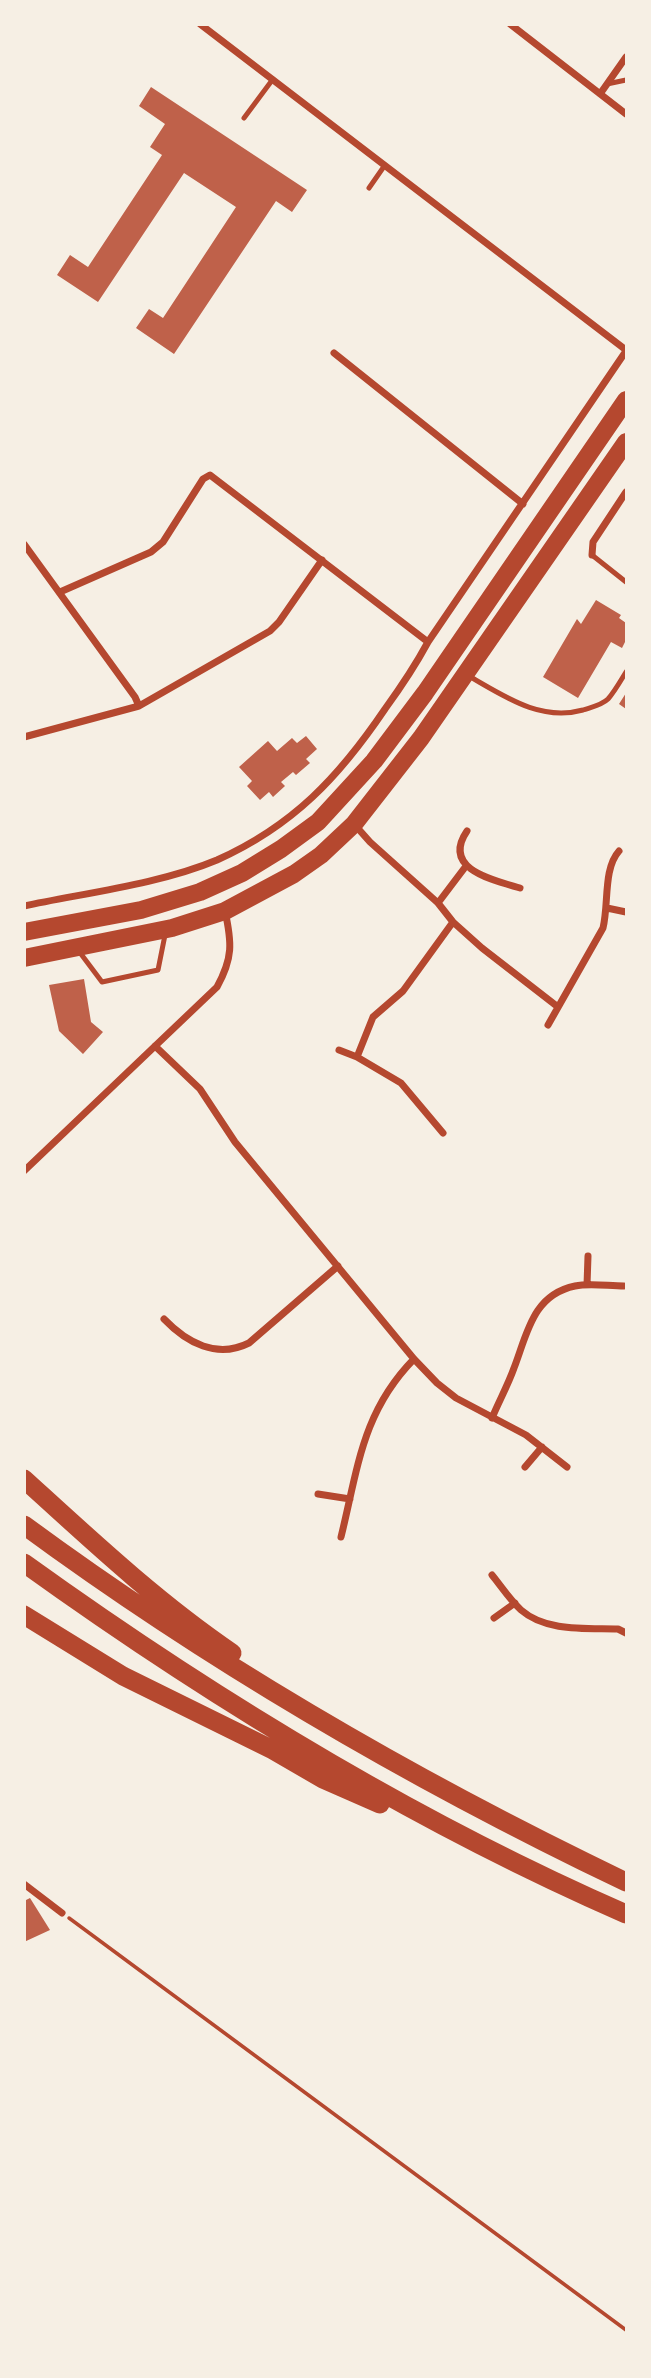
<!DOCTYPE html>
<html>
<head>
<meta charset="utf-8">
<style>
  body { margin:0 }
  #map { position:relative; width:651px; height:2378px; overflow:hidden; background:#f6efe4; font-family:Jost,sans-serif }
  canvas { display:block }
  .frame { position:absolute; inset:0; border:26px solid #f6efe4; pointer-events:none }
</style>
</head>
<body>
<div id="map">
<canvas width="651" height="2378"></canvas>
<div class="frame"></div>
</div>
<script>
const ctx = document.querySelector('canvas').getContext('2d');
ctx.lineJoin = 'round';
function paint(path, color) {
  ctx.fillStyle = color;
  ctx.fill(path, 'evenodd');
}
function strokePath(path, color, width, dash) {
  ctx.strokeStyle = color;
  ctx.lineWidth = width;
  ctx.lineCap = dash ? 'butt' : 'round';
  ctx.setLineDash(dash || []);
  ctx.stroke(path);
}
const building = new Path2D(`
  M151,87L307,190L292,212L276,201L174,354L136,328L149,309L163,318L236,207L184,173L98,302L57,275L70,255L88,267L162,155L150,147L165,124L139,106Z
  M596,600L621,615L619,618L626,623V640L622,648L611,642L578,698L543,677L577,619L581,624Z
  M626,693V709L619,704Z
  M306,736L317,749L306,759L310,763L296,775L293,772L281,782L285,786L273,797L269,792L260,800L247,786L252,781L239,767L268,741L277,751L292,738L297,743Z
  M84,979L91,1022L103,1032L83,1054L59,1031L49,985Z
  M30,1898L50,1930L24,1942V1901Z`);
const path = new Path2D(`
  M69,1918L626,2330`);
const service = new Path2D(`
  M607,84L626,80
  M244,118L273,79
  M369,188L385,165
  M592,555L626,582
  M467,675C504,696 540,722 583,710C592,707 602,705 608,699C615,691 621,680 626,672
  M78,950L102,982L158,970L165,935`);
const minor = new Path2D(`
  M200,24L626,350
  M510,24L626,114
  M600,94L626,57
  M334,353L523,504
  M24,544L135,697L139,706
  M592,555L593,542L626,492
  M60,592L151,552L163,542L203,479L210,475L428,642
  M24,737L139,706L270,631L279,622L322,560
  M354,824L370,842L438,903L453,922L482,948L558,1007
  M467,831C441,869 493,880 520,888
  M438,903L466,866
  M24,906C85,893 160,884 217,860C293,826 339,777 385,709C401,687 415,666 428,642L626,351
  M607,908L626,912
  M548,1025L603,928C609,904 603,869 619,851
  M155,1046L200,1089L235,1142L414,1359L437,1383L456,1398L526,1435L567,1467
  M339,1050L357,1057L401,1083L443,1133
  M357,1057L373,1017L403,991L453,922
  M24,1171L217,987C233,958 232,943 225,911
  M587,1285L588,1256
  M164,1319C187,1343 217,1359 249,1343L338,1266
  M492,1418C499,1401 508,1385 514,1368C527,1335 532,1295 575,1286C590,1283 608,1286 624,1286
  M525,1467L542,1447
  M318,1494L350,1499
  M341,1537C358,1468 362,1412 414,1359
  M492,1575C501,1586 510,1600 521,1610C546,1632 586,1628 618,1629L626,1633
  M494,1618L515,1603
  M24,1884L62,1913`);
const primary = new Path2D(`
  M24,932L141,910L200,892L242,873L281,849L318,822L374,761L425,693L626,400
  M24,958L172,928L225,911L294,874L321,855L354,824L421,738L626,442`);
const motorway = new Path2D(`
  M24,1479C91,1540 157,1602 232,1653
  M24,1525C213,1664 415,1781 626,1882
  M24,1563C213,1699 413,1821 626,1914
  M24,1615L123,1676L273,1750L323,1779L380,1804`);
paint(building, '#bf614a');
strokePath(path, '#b5482f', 3.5);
strokePath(service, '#b5482f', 5);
strokePath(minor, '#b5482f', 7);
strokePath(primary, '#b5482f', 18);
strokePath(motorway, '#b5482f', 19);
</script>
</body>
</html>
